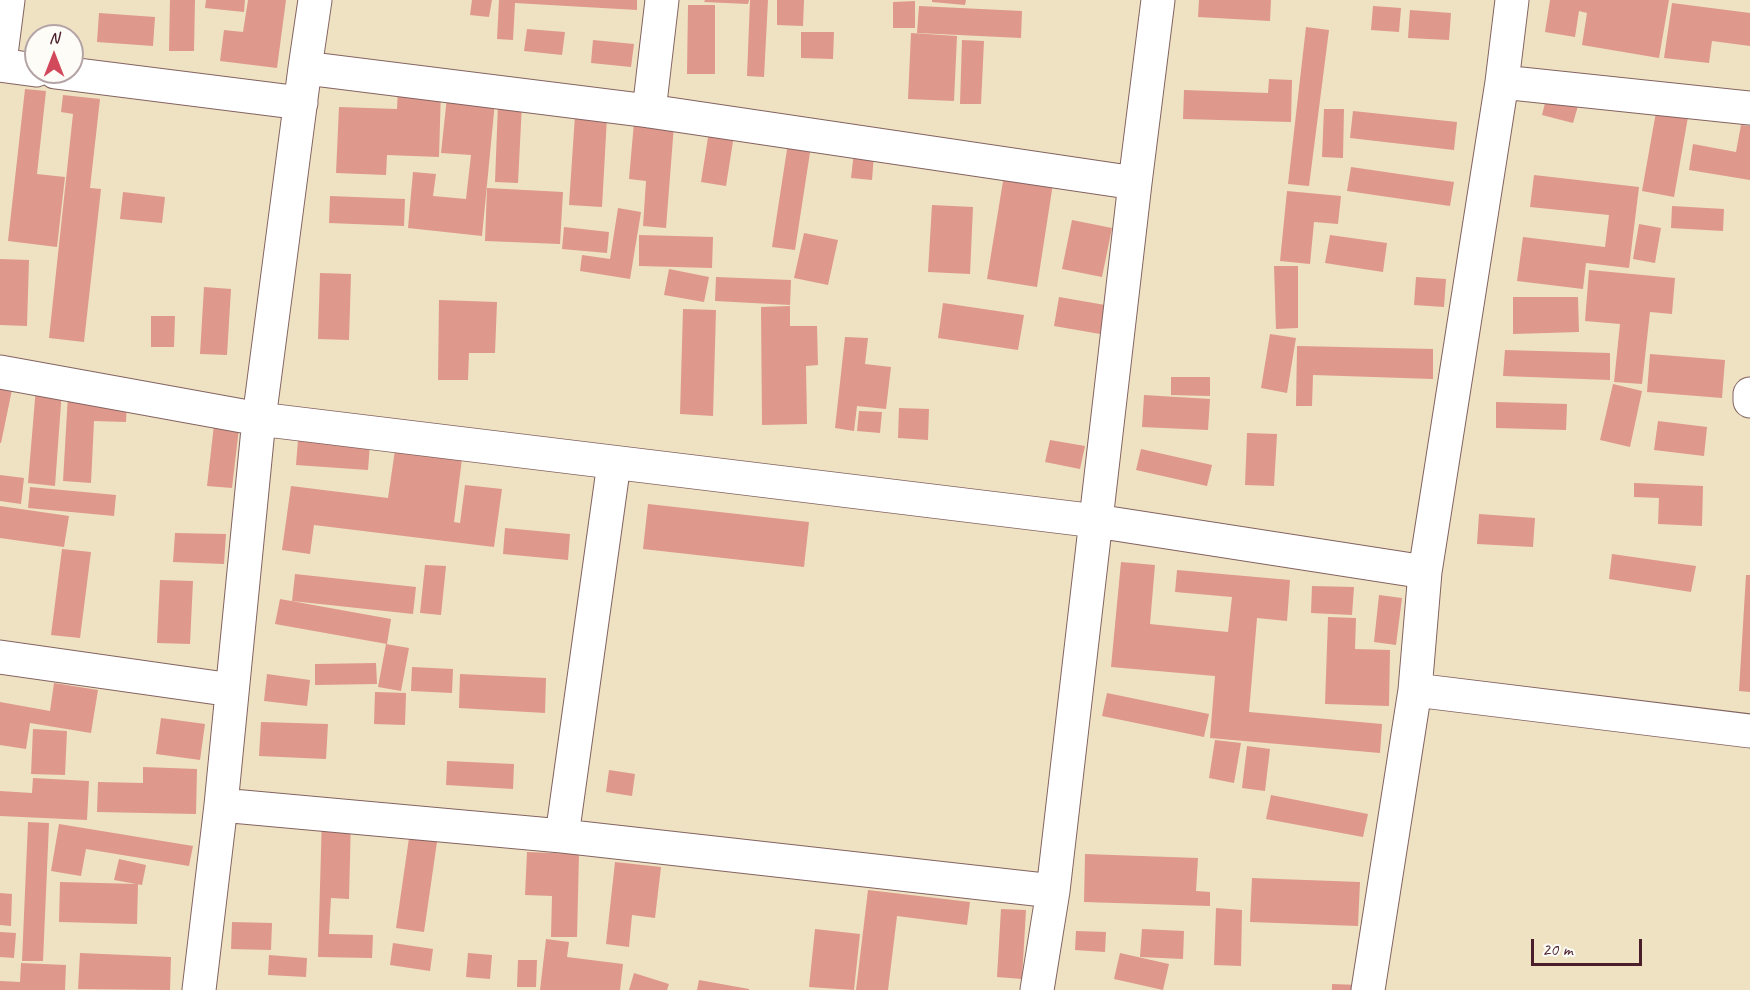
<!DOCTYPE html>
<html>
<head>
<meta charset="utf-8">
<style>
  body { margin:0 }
  #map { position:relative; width:1750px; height:990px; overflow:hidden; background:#eee2c3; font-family:Caveat,sans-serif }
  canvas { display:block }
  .north { position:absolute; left:24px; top:24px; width:60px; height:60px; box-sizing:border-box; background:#fdfcf7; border:2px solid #b5a4a5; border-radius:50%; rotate:0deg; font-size:16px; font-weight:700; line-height:24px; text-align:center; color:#4a1f2b }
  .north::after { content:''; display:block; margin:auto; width:21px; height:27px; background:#d1495b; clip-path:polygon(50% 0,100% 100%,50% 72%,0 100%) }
  .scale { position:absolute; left:1531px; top:939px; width:111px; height:27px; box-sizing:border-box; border:3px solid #4a1f2b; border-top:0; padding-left:8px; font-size:18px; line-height:21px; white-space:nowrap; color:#4a1f2b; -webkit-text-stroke:4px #fdfcf7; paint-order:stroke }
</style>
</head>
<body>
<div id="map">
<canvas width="1750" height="990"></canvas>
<div class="north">N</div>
<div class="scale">20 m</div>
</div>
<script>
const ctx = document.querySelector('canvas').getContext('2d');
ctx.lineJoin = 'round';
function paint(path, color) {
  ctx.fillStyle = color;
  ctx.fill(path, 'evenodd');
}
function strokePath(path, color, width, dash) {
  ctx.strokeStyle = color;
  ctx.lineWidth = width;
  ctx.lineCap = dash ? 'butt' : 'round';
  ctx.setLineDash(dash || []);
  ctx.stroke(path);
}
const building = new Path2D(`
  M170,0H195L194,51H169Z
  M206,0H245L244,12L205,8Z
  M248,0H286L277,68L220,61L224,30L243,32Z
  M472,0H492L489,17L470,15Z
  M499,0H637V10L515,3L513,40L497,39Z
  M705,0H749L748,4L704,2Z
  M750,0H768L764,77L747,76Z
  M777,0H804L803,26L777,25Z
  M932,0H966L965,5L932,2Z
  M1199,0H1271L1270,21L1198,17Z
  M1550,0H1669L1659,58L1582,45L1587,13L1579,11L1575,37L1545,32Z
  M915,1V28H893V2Z
  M1672,3L1750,13V46L1712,41L1709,63L1664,58Z
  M688,5H715V74H687Z
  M919,6L1022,11L1021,38L917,33Z
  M1373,6L1401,8L1399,32L1371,30Z
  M1410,10L1451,13L1449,40L1408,38Z
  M99,13L155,17L153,46L97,42Z
  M1306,27L1329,30L1309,186L1288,184Z
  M527,29L565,32L562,55L524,51Z
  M801,32H834L833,59L801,58Z
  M911,33L957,36L954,101L908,99Z
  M593,40L634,44L631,67L591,63Z
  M962,40L984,41L981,104H960Z
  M1269,79L1292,80L1291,122L1183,119L1184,90L1268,93Z
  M398,88L441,90L439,157L387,155L386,175L336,173L339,107L397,109Z
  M25,89L46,91L37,174L65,177L57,247L8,241Z
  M1548,91L1580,99L1573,123L1542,115Z
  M63,95L100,99L90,188L101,189L84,342L49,338L73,114L61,112Z
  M447,97L495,102L482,236L408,228L413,172L436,174L433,196L466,199L471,155L441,153Z
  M498,104H522L518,183L495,182Z
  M1324,109H1344L1343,158L1322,157Z
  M1353,111L1457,122L1454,150L1350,138Z
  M1656,112L1688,117L1674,197L1642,191Z
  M575,115L607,117L602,207L569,205Z
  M634,122L674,125L666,228L643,226L646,181L629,179Z
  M1741,125L1750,126V180L1689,170L1693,144L1736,152Z
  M709,131L734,135L726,186L701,182Z
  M788,143L811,146L795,250L772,247Z
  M854,152L874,154L872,180L851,178Z
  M1351,167L1454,182L1450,206L1347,191Z
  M1005,169L1054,177L1037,287L987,279Z
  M1534,175L1639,187L1629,268L1586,263L1583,289L1517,281L1523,237L1605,247L1609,215L1530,207Z
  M487,188L563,192L560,244L485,241Z
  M1287,191L1341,196L1338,224L1314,222L1310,264L1280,261Z
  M123,192L165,197L162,223L120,219Z
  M330,196L405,199L404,226L329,223Z
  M932,205L973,207L970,274L928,272Z
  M1672,206L1724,209L1723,231L1671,228Z
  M618,208L641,212L630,279L580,271L582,255L610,259Z
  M1072,220L1112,228L1102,277L1062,269Z
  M1639,224L1661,228L1655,263L1633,259Z
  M564,227L609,232L607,253L562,249Z
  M804,233L838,240L828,285L794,278Z
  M639,235L713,237L712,268L639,266Z
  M1330,235L1387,243L1383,272L1325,263Z
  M0,259L29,260L27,326L0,325Z
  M1274,266H1298V328L1276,329Z
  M669,269L709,277L704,302L664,295Z
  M1589,270L1675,278L1672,314L1650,312L1642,384L1614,382L1620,324L1585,321Z
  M320,273L351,274L349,340L318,339Z
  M716,277L791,280L790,305L715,301Z
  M1416,277L1446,279L1444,307L1414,305Z
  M204,287L231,289L227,355L200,354Z
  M1059,297L1105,305L1100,334L1054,326Z
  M1513,297H1578L1579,332L1513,334Z
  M439,300L497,302L495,353H469L468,380H438Z
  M943,303L1024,315L1018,350L938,338Z
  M790,306V326H817L818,365L806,366L807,424L762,425L761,307Z
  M683,309L716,310L713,416L680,414Z
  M151,316H175L174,347H151Z
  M1270,334L1296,338L1287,393L1261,388Z
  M845,337L868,338L865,364L891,367L886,409L857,406L854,431L835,428Z
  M1297,346L1433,349V379L1313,375L1312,406H1296Z
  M1505,350L1610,353V380L1503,376Z
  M1650,354L1725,360L1722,398L1647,392Z
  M1171,377H1210V396L1171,395Z
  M0,382L13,385L1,443H0Z
  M1613,384L1642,391L1630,447L1600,440Z
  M36,387L62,390L55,486L28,483Z
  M68,395L127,398L126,422L94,421L91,483L63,481Z
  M1144,395L1210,399L1208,430L1142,427Z
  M1496,402L1567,404L1566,430L1496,428Z
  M899,408L929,409L928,440L898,438Z
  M859,411L882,412L880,433L857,431Z
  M215,416L240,419L232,488L207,486Z
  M1658,421L1707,427L1704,456L1654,450Z
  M1247,433L1277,434L1274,486L1245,485Z
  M298,440L370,444L368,470L296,465Z
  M1050,440L1085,446L1080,469L1045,462Z
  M1141,449L1212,465L1207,486L1136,470Z
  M395,450L462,459L454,522L460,523L465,485L502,489L494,547L314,525L310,554L282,550L291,486L388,498Z
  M0,475L24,478L21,504L0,501Z
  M1634,483L1703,486L1702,526L1658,524L1659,498L1634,497Z
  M30,487L116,495L114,516L28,508Z
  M648,504L809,522L804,567L643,549Z
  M0,506L69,516L64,547L0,538Z
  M1479,514L1535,518L1533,547L1477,544Z
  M505,528L570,534L568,560L503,554Z
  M175,533L226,534L224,564L173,562Z
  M62,549L91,552L80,638L51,635Z
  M1612,554L1696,566L1691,592L1609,579Z
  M1121,562L1155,565L1150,624L1228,632L1232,597L1175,592L1177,570L1290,580L1287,621L1257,618L1249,712L1382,724L1380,753L1210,738L1215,676L1111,667Z
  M425,565L446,566L441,615L420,613Z
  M295,574L416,587L413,614L292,601Z
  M1746,575H1750V692L1739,691Z
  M160,580L193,581L190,644L157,643Z
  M1312,586L1354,587L1352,615L1311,613Z
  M1379,595L1402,598L1396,645L1374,642Z
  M280,599L391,619L387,644L275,624Z
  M1328,617L1356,618L1355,649L1390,650L1389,706L1325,704Z
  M386,644L409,648L401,691L378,687Z
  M376,663L377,684L315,685V664Z
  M412,667L453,669L452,693L411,691Z
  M267,674L310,680L307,706L264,701Z
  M460,674L546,678L545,713L459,708Z
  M54,683L98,690L91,733L30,723L26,749L0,745V702L50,711Z
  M375,692L406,693L405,725L374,724Z
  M1107,693L1209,714L1204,737L1102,716Z
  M161,718L205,724L200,760L156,754Z
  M261,722L328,724L326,759L259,756Z
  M33,729L67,731L65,775L31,774Z
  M1215,740L1241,743L1234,783L1209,778Z
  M1247,746L1270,749L1265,791L1242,788Z
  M447,761L514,764L513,789L446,785Z
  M143,767L197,769L196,814L97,812L98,782L143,783Z
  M609,770L635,774L632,796L606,792Z
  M33,778L89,781L87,820L0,816V791L32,793Z
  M1271,795L1368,814L1363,837L1266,819Z
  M322,816L351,817L349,899L331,898L329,934L373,935L372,958L318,957Z
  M28,822L49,823L43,961H22Z
  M59,824L193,846L189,866L86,849L81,876L51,871Z
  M410,831L438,835L424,932L396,928Z
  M527,852L579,854L577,937H551L552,896L525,895Z
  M1085,854L1198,858L1196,891L1210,892V906L1084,902Z
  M119,859L146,865L142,885L114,880Z
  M615,862L661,867L655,918L632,915L629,947L606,944Z
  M1252,878L1360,882L1358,926L1250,922Z
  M60,882L138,884L137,924L59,922Z
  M868,890L970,902L967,925L897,916L888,990H856Z
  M0,893L12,894L11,926L0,925Z
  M1216,908L1242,910L1241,966L1214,965Z
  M1001,909L1026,910L1022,979L997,977Z
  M232,922L272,923L271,950L231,949Z
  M815,929L860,934L854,990L809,987Z
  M1142,929L1184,931L1183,959L1140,957Z
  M1076,931L1106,932L1105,952L1075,950Z
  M0,932L16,933L14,958L0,957Z
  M546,939L569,942L567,957L623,964L620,990H540Z
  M393,943L433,949L430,971L390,965Z
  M80,953L171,957L170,990L78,989Z
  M468,953L492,955L490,979L466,977Z
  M1120,953L1169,964L1163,990L1114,979Z
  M269,955L307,958L306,977L268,975Z
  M518,960H537L536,987H517Z
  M21,963L66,965L65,990H0V981L20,982Z
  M634,973L669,984L667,990H629Z
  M699,980L749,989V990H697Z
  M1332,984L1359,985L1358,990H1332Z`);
const minor = new Path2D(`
  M0,62L8,0
  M0,65L36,70
  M305,68L649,111L1135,183
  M55,72L301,103
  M1502,82L1750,108
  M649,111L662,0
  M0,372L259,419L1096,521L1425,572
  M1750,394V401
  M0,657L232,690
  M1415,690L1750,731
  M221,805L562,836L1053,891
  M562,836L614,463
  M199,990L221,805L259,419L305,68L315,0
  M1037,990L1053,891L1135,183L1158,0
  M1368,990L1415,690L1425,572L1502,82L1512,0`);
paint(building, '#df988c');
strokePath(minor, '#836360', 35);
strokePath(minor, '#fff', 33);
</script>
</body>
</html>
